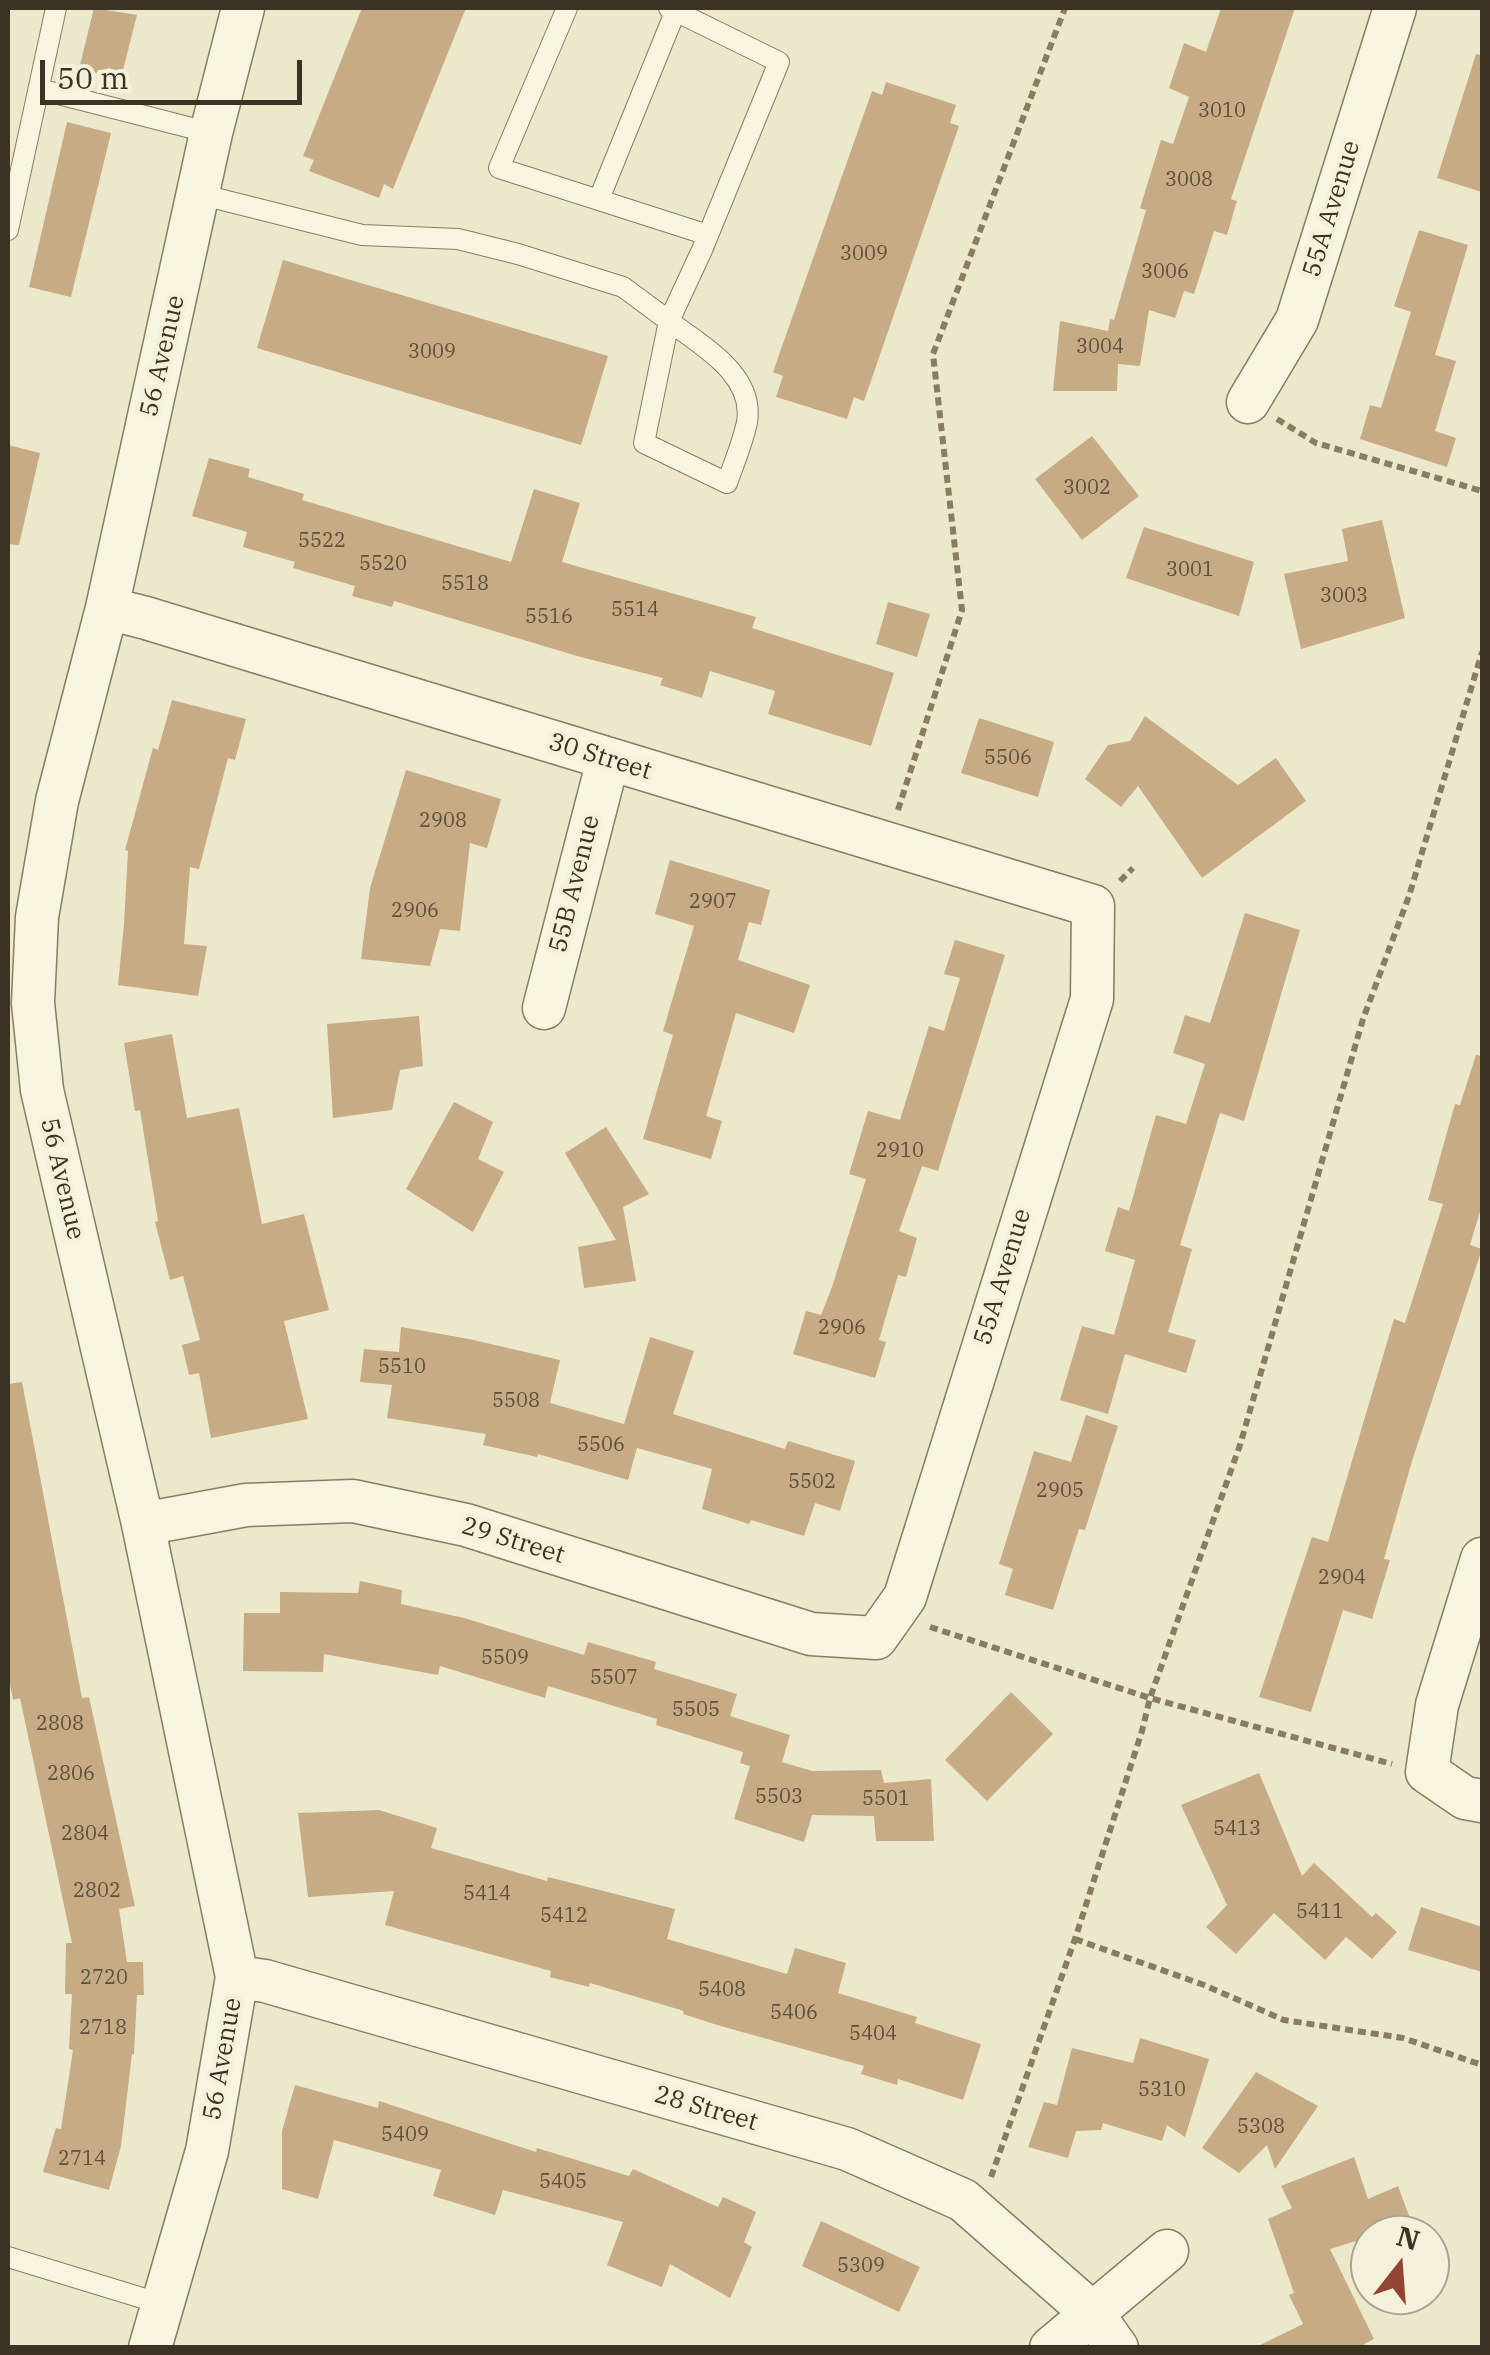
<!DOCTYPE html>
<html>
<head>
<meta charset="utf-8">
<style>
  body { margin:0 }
  #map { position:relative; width:1490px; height:2355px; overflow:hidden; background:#ece8cc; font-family:"IBM Plex Serif",serif }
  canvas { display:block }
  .frame { position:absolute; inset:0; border:10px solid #3a3223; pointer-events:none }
  .north { position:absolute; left:1350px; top:2215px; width:100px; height:100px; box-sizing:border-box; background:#f4f1db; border:2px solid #aaa591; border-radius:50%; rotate:17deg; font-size:28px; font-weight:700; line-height:40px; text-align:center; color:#3a3223 }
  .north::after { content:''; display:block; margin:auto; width:35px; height:45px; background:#924435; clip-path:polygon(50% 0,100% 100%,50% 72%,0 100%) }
  .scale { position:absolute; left:40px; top:60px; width:262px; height:45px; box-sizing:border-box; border:5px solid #3a3223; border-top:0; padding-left:12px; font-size:30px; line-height:35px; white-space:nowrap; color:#3a3223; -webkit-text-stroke:8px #f4f1db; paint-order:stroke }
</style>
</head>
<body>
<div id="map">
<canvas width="1490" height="2355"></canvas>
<div class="frame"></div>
<div class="north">N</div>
<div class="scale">50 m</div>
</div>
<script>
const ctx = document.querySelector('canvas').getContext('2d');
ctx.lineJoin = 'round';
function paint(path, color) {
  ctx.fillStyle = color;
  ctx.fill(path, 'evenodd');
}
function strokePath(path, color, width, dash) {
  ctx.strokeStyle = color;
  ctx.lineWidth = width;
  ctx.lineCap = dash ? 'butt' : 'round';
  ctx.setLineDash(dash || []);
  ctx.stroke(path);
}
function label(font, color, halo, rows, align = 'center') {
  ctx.font = font + ' "IBM Plex Serif",serif';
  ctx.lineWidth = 9;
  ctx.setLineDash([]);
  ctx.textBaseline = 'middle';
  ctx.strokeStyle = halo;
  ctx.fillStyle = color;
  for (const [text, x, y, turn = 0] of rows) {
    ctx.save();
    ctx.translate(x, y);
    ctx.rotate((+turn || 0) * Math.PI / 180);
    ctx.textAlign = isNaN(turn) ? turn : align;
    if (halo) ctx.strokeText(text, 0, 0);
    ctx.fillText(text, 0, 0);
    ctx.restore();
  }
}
const building = new Path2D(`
  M94,8L137,15L121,78L79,69Z
  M362,8H466L393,189L384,184L379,198L309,171L314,160L303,156Z
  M1221,8H1295L1231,199L1237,201L1227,235L1214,231L1194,294L1184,291L1175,318L1149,310L1140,366L1118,364L1117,391H1053L1060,321L1108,331L1110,319L1114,320L1146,210L1140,208L1161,140L1173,144L1189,97L1169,88L1184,43L1206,52Z
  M1476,54L1482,55V192L1437,178Z
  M886,82L956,105L950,123L959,126L864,401L854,397L847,419L776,397L783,376L773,372L872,91L882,95Z
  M67,122L111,133L71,297L29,287Z
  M1419,230L1468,245L1435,355L1456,361L1435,431L1456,438L1447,467L1360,439L1370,405L1381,408L1411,312L1394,306Z
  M283,260L608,356L581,445L257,348Z
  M1092,436L1139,496L1082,540L1035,479Z
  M8,445L40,453L19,545L8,544Z
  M209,458L250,469L248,477L304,494L302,500L511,562L534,489L580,503L562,562L756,617L752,628L894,673L871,746L768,714L775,691L710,671L702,698L660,685L663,678L577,656L394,601L392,607L352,596L355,586L293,568L295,562L243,547L247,532L192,516Z
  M1382,520L1405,618L1301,649L1284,574L1348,561L1342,529Z
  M1144,527L1254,562L1239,616L1126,578Z
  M888,602L930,614L917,657L876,644Z
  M172,700L246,719L235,760L228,758L199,869L190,867L184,944L207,946L198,996L118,985L124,924L128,851L125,850L153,748L158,750Z
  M1145,716L1238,785L1276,758L1306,801L1202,878L1138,786L1121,807L1085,779L1108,745L1130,741Z
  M979,718L1054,742L1038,797L961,773Z
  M406,770L501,799L487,848L470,843L460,931L440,929L430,966L361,959L370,888Z
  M670,860L770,890L761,925L749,922L738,960L810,985L794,1033L736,1013L706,1116L722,1121L711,1159L643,1139L673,1035L663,1031L694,926L655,914Z
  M1245,913L1300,930L1244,1121L1220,1113L1180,1245L1192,1249L1168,1332L1196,1340L1186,1373L1125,1354L1108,1414L1060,1400L1082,1326L1114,1335L1135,1260L1105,1251L1118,1207L1129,1211L1156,1115L1186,1124L1205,1064L1173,1053L1185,1015L1210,1023Z
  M955,940L1005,955L938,1171L922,1166L899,1231L917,1238L906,1277L898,1275L879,1340L886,1342L875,1378L793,1354L806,1311L821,1315L832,1287L866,1179L849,1174L868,1111L900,1120L929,1026L944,1031L960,978L944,974Z
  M419,1016L423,1066L400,1070L392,1110L333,1118L327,1024Z
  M172,1034L187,1118L239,1108L262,1224L304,1214L329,1310L284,1321L308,1419L211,1438L199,1373L189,1375L182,1345L200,1340L183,1276L170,1280L155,1222L158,1221L140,1110L135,1111L124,1043Z
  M1476,1055L1482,1056V1205L1470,1245L1482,1249L1412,1461L1384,1559L1390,1560L1372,1619L1343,1610L1311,1712L1259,1697L1312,1537L1328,1542L1394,1319L1405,1323L1443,1204L1428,1200L1455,1104L1460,1105Z
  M454,1102L493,1122L478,1159L504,1172L473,1232L406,1189Z
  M606,1127L649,1194L623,1207L636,1281L584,1288L578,1247L616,1240L565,1153Z
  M401,1327L469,1339L560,1360L550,1403L624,1424L650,1337L694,1351L673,1414L785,1449L788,1441L855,1461L840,1511L815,1503L804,1536L751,1520L749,1524L702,1509L712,1469L637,1448L628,1480L538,1454L537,1457L483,1445L486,1434L387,1418L392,1385L360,1382L364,1349L399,1352Z
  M22,1382L82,1698L89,1697L135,1906L119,1909L127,1962H143L144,1995H137L134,2054H132L121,2146L109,2190L43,2172L56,2128L61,2129L73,2050L69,2049L72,1994H65L66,1943H72L20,1698L13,1700L8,1673V1384Z
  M1086,1415L1118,1426L1085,1530L1079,1529L1053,1610L1005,1595L1013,1569L999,1564L1034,1451L1071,1462Z
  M360,1581L402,1590L401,1604L464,1618L584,1655L588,1642L656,1662L654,1669L737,1694L730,1716L790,1735L782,1762L812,1771L881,1770L884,1783L931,1779L934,1841H876L874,1816L812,1815L804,1842L734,1819L750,1766L740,1763L743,1752L656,1725L657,1719L548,1686L545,1698L440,1666L438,1675L324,1654L323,1672L243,1671L244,1613H280V1592L358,1593Z
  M1011,1692L1053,1734L987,1801L945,1760Z
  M1259,1773L1302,1876L1314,1863L1372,1917L1376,1913L1397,1932L1372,1959L1346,1937L1325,1960L1274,1913L1236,1954L1206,1927L1227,1905L1181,1805Z
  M379,1810L437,1828L431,1848L547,1881L548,1877L675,1909L667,1939L787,1974L795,1948L846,1963L838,1993L917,2017L915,2023L981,2044L963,2100L898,2079L897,2085L861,2074L864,2066L717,2025L683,2014L684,2011L590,1983L589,1987L550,1977L551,1971L385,1925L394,1891L308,1897L298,1813Z
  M1421,1907L1482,1927V1972L1408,1950Z
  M1140,2038L1209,2059L1185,2137L1167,2125L1162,2141L1103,2123L1101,2130L1076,2131L1068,2158L1028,2147L1044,2102L1057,2105L1072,2048L1133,2063Z
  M1256,2072L1318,2106L1275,2169L1267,2145L1239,2173L1202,2148Z
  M295,2085L378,2108L379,2101L536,2152L537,2148L629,2176L633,2169L718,2207L723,2197L756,2212L744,2242L752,2247L730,2298L670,2264L662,2287L607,2265L623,2222L503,2190L495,2215L433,2196L441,2170L334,2140L318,2199L282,2189V2131Z
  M1354,2157L1368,2199L1398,2186L1412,2224L1330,2249L1374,2339L1357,2348H1254L1303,2324L1289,2295L1294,2293L1268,2219L1292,2208L1281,2186Z
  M821,2221L920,2267L899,2312L802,2266Z`);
const path = new Path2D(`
  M1277,419L1316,443L1482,491
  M898,810L962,610L933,354L1065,8
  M1120,881L1133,868
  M930,1627L1150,1698L1392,1764
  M1075,1939L1204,1985L1284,2020L1403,2038L1482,2065
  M991,2177L1075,1939L1142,1731L1150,1698L1240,1445L1363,1019L1409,896L1482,652`);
const lane = new Path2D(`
  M567,8L499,168L708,235
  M39,89L211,133
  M199,194L362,235L458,239L518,254L623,287L669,321L702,250L779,62L669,8
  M599,199L676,10
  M8,230L56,8
  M669,321C700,345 755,374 747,422C743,442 734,463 727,483L644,443Z
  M8,2257L162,2304`);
const street = new Path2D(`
  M1248,402L1297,320L1395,8
  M107,608L146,618L1093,906L1092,999L905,1597L876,1638L811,1634L466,1525L353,1501L246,1505L143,1524
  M544,1008L608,760
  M1482,1559L1437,1705L1427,1772L1465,1798L1482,1801
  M237,1977L265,1981L847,2149L963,2200L1092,2313L1117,2348
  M150,2348L207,2151L237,1977L143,1524L42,1090L33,1003L37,917L57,801L107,608L211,133L243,8
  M1051,2348L1167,2251`);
const numberNames = [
  ["3010",1222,111],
  ["3008",1189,180],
  ["3009",864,254],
  ["3006",1165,272],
  ["3004",1100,347],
  ["3009",432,352],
  ["3002",1087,488],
  ["5522",322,541],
  ["5520",383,564],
  ["3001",1190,570],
  ["5518",465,584],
  ["3003",1344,596],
  ["5514",635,610],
  ["5516",549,617],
  ["5506",1008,758],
  ["2908",443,821],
  ["2907",713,902],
  ["2906",415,911],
  ["2910",900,1151],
  ["2906",842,1328],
  ["5510",402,1367],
  ["5508",516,1401],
  ["5506",601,1445],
  ["5502",812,1482],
  ["2905",1060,1491],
  ["2904",1342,1578],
  ["5509",505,1658],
  ["5507",614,1678],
  ["5505",696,1710],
  ["2808",60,1724],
  ["2806",71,1774],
  ["5503",779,1797],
  ["5501",886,1799],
  ["5413",1237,1829],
  ["2804",85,1834],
  ["2802",97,1891],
  ["5414",487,1894],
  ["5411",1320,1912],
  ["5412",564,1916],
  ["2720",104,1978],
  ["5408",722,1990],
  ["5406",794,2013],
  ["2718",103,2028],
  ["5404",873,2034],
  ["5310",1162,2090],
  ["5308",1261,2127],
  ["5409",405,2135],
  ["2714",82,2159],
  ["5405",563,2182],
  ["5309",861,2266]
];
const streetNames = [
  ["55A Avenue",1332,209,-73],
  ["56 Avenue",163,356,-77],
  ["30 Street",600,757,17],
  ["55B Avenue",575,884,-76],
  ["56 Avenue",62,1179,77],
  ["55A Avenue",1003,1277,-73],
  ["29 Street",513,1541,17],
  ["56 Avenue",223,2059,-80],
  ["28 Street",706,2109,16]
];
paint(building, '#c7ab85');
strokePath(lane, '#887c61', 22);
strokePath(street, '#887c61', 45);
strokePath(path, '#887c61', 6, [8, 5]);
strokePath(lane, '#f7f4df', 20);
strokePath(street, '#f7f4df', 42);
label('20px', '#5d503c', null, numberNames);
label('25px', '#3a3223', '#f4f1db', streetNames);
</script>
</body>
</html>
